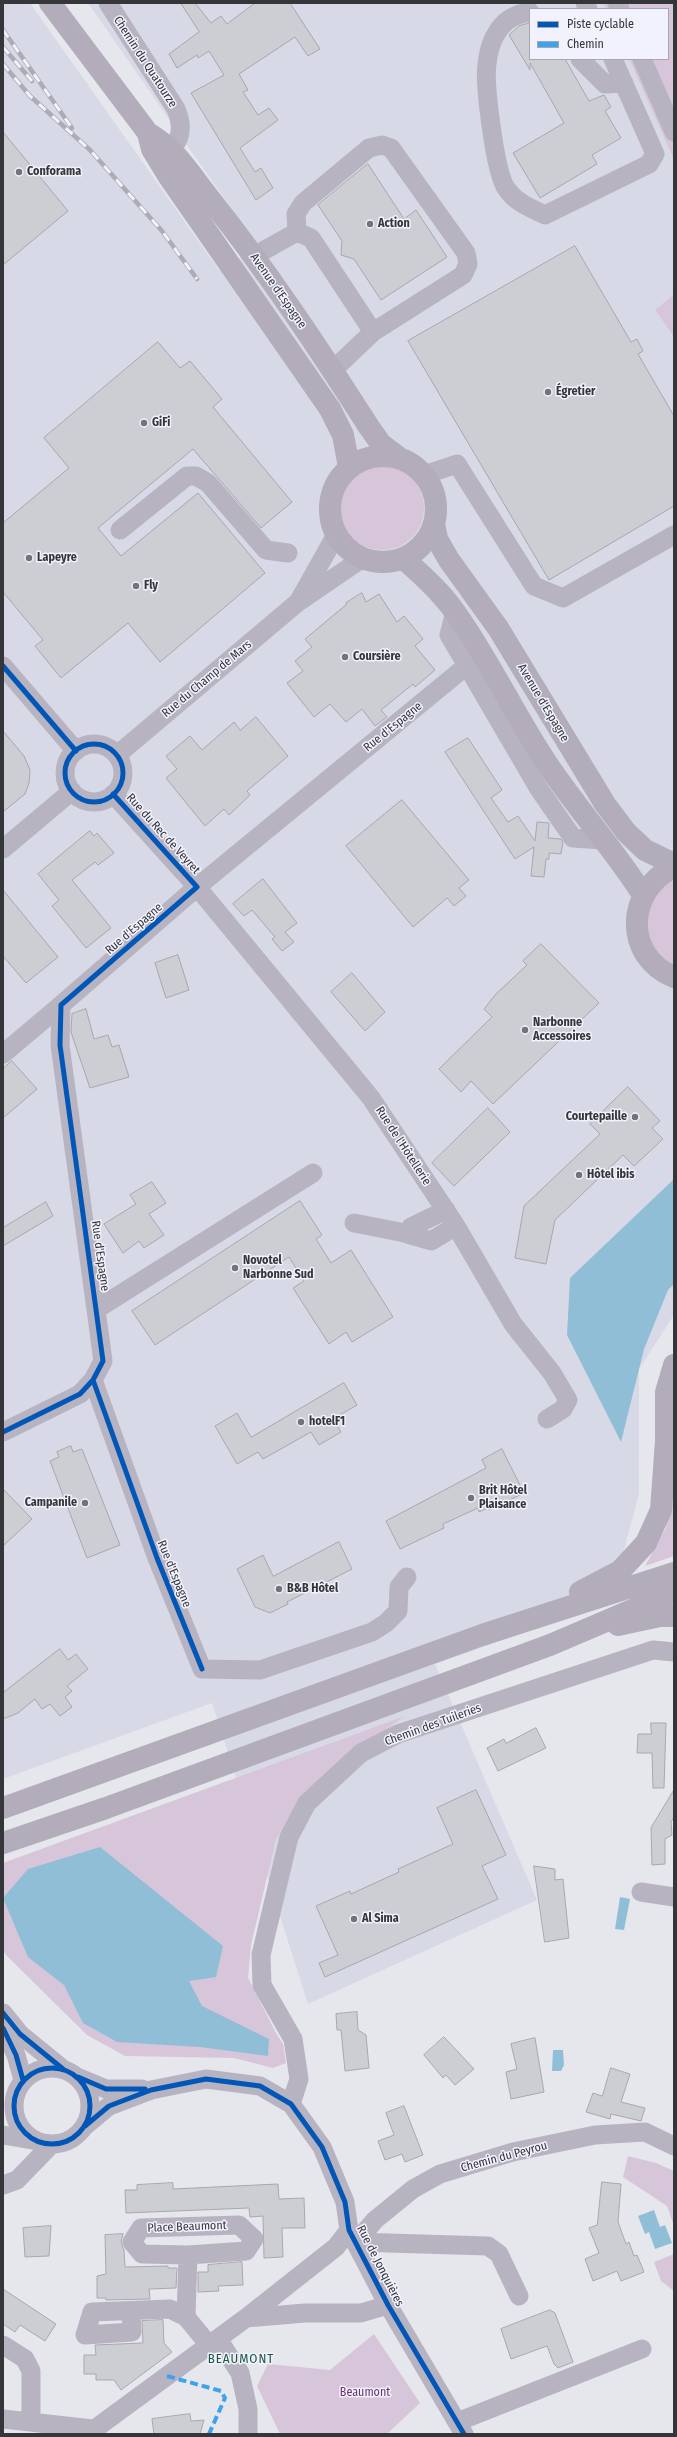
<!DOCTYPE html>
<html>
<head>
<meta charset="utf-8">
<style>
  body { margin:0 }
  #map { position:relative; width:677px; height:2437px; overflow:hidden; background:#e6e7ed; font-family:"Fira Sans Condensed",sans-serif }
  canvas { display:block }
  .frame { position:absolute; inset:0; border:4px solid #35363a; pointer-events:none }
  .legend { position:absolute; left:529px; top:8px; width:140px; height:52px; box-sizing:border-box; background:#f1f2fd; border:1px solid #a6a7af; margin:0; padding:5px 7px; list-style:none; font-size:12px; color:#35363a }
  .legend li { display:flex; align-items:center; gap:8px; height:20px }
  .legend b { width:20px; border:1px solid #a6a7af }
</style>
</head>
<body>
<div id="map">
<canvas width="677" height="2437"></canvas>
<div class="frame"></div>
<ul class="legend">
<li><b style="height:5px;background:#0057b8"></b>Piste cyclable</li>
<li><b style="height:5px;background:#3ea3ec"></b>Chemin</li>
</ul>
</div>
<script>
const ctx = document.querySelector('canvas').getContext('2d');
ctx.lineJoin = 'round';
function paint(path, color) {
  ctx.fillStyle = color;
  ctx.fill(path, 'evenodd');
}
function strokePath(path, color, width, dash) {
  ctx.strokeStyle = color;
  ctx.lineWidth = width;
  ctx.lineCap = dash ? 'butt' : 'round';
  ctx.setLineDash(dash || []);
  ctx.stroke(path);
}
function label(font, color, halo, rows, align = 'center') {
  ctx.font = font + ' "Fira Sans Condensed",sans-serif';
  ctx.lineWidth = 3;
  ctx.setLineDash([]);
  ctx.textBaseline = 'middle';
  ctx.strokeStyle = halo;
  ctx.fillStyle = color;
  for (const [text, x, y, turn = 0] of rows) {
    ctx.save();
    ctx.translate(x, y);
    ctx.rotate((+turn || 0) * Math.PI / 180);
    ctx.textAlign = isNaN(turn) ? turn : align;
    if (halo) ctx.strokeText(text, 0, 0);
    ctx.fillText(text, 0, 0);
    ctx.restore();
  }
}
const built = new Path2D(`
  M3,3H30L219,270L258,247L88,3H603L606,9H530V59H629L674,160V294L655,310L674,337V1315L639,1369V1494L610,1602L435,1664L537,1900L308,2004L212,1703L3,1779Z`);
const green = new Path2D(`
  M603,3H674V160L629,59H668V9H606Z
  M674,294V337L655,310Z
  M340 508a42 42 0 1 1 84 0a42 42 0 1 1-84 0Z
  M674,878V967L659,957L646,932L650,899Z
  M674,1476V1556L645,1566L666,1528Z
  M405,1716L363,1745L301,1796L276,1839L251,1945L248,1978L276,2033L283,2044L286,2063L273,2068L234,2058L125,2056L87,2035L6,1955L3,1949V1863Z
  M628,2156L656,2163L674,2171V2226L667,2206L623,2177Z
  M674,2254V2291L661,2281L654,2262Z
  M374,2334L420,2403L387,2434H280L257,2386L268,2364L330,2370Z`);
const water = new Path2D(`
  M674,1179V1284L668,1290L644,1349L621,1442L567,1335L570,1278Z
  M100,1847L223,1946L216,1977L189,1981L202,2006L269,2039L268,2056L200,2047L117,2042L83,2023L64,1985L28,1957L3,1898L28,1869Z
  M620,1897L630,1899L624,1930L615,1929Z
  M553,2050H563L564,2065L561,2071H552Z
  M654,2210L660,2227L665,2225L672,2243L655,2249L649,2232L645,2234L638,2216Z`);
const building = new Path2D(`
  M181,3H195L211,23L221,16L227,24L255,3H290L320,49L308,56L295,37L239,74L248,90L243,92L258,115L269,108L278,120L240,148L255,172L261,168L273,188L256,200L191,93L224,75L209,51L198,58L197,55L177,68L169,54L199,32Z
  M530,23V59H565L589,101L604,95L611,107L605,111L621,138L592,155L597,164L540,198L513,153L564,123L530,63V70L509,35L519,26Z
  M3,132L68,211L3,265Z
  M368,164L404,219L416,210L447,257L381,300L354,259L341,255L342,241L318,205Z
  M575,246L631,342L637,339L643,351L638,354L674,416V506L549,580L408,341Z
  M158,342L180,368L190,361L222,399L213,407L292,502L261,528L193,449L98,528L121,556L198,493L265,573L160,662L128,623L61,678L35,646L43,640L3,592V523L69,468L44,438Z
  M362,593L366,602L379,594L397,622L404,616L423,639L415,646L435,670L415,687L413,684L381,710L387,717L375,726L362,709L346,722L330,704L314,717L287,683L303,671L295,661L312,647L305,639L347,604L346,603Z
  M256,717L288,756L247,791L250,795L229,815L224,809L205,826L166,778L177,769L166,756L190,736L202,750L234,722L240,730Z
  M3,731L24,756L30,770L29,783L25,794L3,812Z
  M468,738L502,790L491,798L508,822L518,816L535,841L537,822L549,823L548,838L561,839L563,842L561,854L549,853V859H546L544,877L531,876L534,847L515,859L445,752Z
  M402,800L469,880L459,888L466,896L454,906L447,898L413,927L346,846Z
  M90,831L94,836L97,833L114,853L98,865L95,862L72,880L111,928L86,948L52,906L59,900L38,874Z
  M263,879L297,923L285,932L294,942L282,951L272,939L275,937L252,910L244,916L233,904Z
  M3,890L58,957L26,983L3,956Z
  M541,944L599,1003L493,1104L471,1081L461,1092L439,1069L492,1017L484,1009L495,995L527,965L523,961Z
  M178,955L189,990L166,998L155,963Z
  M352,973L385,1012L365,1031L331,992Z
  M86,1009L94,1039L108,1035L112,1047L119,1045L129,1077L90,1088L71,1032L72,1014Z
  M12,1061L37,1089L3,1118V1069Z
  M628,1087L660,1121L652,1128L663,1139L634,1166L623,1155L555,1220L546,1264L515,1258L524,1206L600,1134L590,1124Z
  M488,1108L510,1132L454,1186L432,1163Z
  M152,1182L166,1203L149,1214L164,1235L144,1248L139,1241L123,1253L104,1224L136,1204L130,1195Z
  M300,1201L322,1235L316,1239L331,1263L351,1250L393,1317L352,1342L346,1332L329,1344L293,1288L304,1281L289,1257L155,1345L132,1311Z
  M46,1202L53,1216L3,1246V1228Z
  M344,1383L357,1405L333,1419L341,1432L319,1445L311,1432L263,1459L258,1452L237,1464L215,1426L237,1413L251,1437Z
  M71,1446L73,1452L82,1449L120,1545L87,1558L50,1461L59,1457L57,1452Z
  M502,1449L524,1493L489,1510L488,1508L479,1512L478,1508L443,1524L444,1528L400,1549L386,1521L486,1468L482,1460Z
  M3,1489L32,1519L3,1546Z
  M339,1542L352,1569L287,1602L288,1604L270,1613L255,1607L237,1569L263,1555L273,1576Z
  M60,1649L68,1660L76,1654L88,1669L67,1686L72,1691L65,1697L72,1707L60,1716L50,1704L42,1709L35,1699L18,1713L3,1719V1693Z
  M651,1723H666L664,1788H653L652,1753H637L638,1734H651Z
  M536,1728L546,1748L498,1771L487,1748L504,1739L506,1743Z
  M476,1790L506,1855L482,1866L498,1899L325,1977L319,1963L338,1955L316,1906L350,1891L351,1894L399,1872L398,1869L453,1844L437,1808Z
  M674,1790V1817L671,1822L672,1835L665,1839V1864L652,1865L651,1828Z
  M534,1866L555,1869V1880L563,1879L569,1938L545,1942Z
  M357,2012L358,2030L366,2035L369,2068L345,2071L341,2030H337L336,2014Z
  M444,2037L474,2069L455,2085L446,2075L443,2078L424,2055Z
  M535,2038L544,2092L511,2099L506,2072L517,2069L511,2044Z
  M611,2068L630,2074L621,2102L645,2108L641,2121L611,2114L610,2119L586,2112L593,2093L602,2096Z
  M404,2106L423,2155L405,2162L402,2154L385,2160L378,2141L394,2135L386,2113Z
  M602,2182L621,2184L618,2222L626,2244L629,2242L634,2256L637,2255L644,2272L621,2281L617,2271L593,2281L585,2259L599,2253L589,2228L597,2225Z
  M173,2183V2189L278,2184L279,2199L304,2198L305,2228H282L283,2257L264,2258L263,2216L250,2217L249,2208L126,2213L125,2190H137V2185Z
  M51,2226L49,2256L25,2257L23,2228Z
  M123,2234L121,2242L124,2250L125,2267L168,2266V2268H177L176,2288L149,2289L150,2299L106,2300V2298H97V2276L106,2274L105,2235Z
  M242,2262L243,2285L218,2286L219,2291L198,2292V2272H208V2265Z
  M3,2289L56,2324L45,2341L20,2325L15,2332L3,2324Z
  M550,2310L555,2313L573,2362L558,2368L554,2364L547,2346L511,2359L501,2329Z
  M163,2320L164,2343L172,2352L121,2390L114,2380H96V2374H84V2355H96L95,2345L143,2343L142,2321Z
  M190,2414L191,2421L204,2420L200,2434H154L152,2419Z`);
const minor = new Path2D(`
  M108,3L176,109C186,133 178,144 161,161
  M585,3L588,9
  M617,3L620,9
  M530,12C515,14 503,21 496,34C491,42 488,55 487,64C484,83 495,172 506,188C515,202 530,208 545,215L649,164L655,154L613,59
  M580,59L605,84L624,83
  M642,59L674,132
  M297,232L311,238L373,332
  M254,256L297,232L296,214L303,203L369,148L382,145L391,148L466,253L468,264L463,275L373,332L333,370
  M424,475L457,464L534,586L563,598L674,535
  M120,530L187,476H196L208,483L266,550L288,553
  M300,599L336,535
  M455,612L449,635L539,789L573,838L602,840
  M3,666L76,751
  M65 773a29 29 0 1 1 58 0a29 29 0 1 1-58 0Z
  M117,755L297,603L363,558
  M113,794L197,887L371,1098L456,1226L513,1324L552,1373L568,1400L563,1409L547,1419
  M3,849L72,791
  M3,1054L61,1005
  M354,1223L400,1232L431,1241L456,1226
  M411,1227L446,1210
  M97,1309L313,1173
  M3,1432L80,1394L93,1380
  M407,1577L399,1587L398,1611L386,1623L372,1632L260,1670L202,1669L157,1558L93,1380L103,1361L60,1045L61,1005L197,887L481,654
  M641,1892L674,1897
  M3,2013L20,2034L63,2069
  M3,2028L16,2055L23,2080
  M14 2106a38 38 0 1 1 76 0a38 38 0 1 1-76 0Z
  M77,2077L106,2089H142
  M291,2104L299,2079L293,2039L262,1985L261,1955L289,1837L307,1803L361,1753L398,1734L653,1650L674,1652
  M85,2126L109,2106L151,2090L206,2079L260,2086L291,2104L322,2147L345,2202L349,2230L388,2305L464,2434
  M3,2135L32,2140
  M3,2185L17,2180L51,2145
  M356,2242L375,2220L413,2189L440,2174L513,2152L595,2135L645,2132L674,2146
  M356,2242L488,2246L499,2254L519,2296
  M131,2311L132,2332L85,2335L92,2312L170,2309L186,2317L209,2345
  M186,2317L188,2255L246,2251L254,2239L239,2225L141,2228L132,2242L142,2254L188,2255
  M246,2318L305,2313H361L388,2305
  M218,2339L240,2373L248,2409V2434
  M3,2345L25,2359L31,2371V2422
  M3,2419L93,2429
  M457,2422L642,2349
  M88,2434L246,2318L336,2247L349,2230`);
const major = new Path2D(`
  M50,3L148,133L152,149L169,177L330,409L343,435L349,467
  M148,133C175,148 191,175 210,199C268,272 319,349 369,427L381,444L398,457
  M330 509a53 53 0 1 1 106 0a53 53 0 1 1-106 0Z
  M434,524L437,539L449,560L498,628L605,804L626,832L645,850L674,864
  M403,558C422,575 441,592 455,612C490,661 515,716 548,765C578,810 615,850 643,895
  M674,867C626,890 623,956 674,977
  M580,1592L620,1571L646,1543L661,1510L666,1441V1392L674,1365
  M618,1625L660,1616H674
  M3,1808L482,1635L674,1573
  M3,1843L106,1808L550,1645L674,1592`);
const rail = new Path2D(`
  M3,30L72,128
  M3,47L32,81
  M3,64L30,96L90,150L162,231L197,279`);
const quiet = new Path2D(`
  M167,2376L221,2391L225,2398L209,2434`);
const cycleway = new Path2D(`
  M3,666L76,751
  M65 773a29 29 0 1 1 58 0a29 29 0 1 1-58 0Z
  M113,794L197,887L61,1005L60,1045L103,1361L93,1380L157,1558L202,1669
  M3,1432L80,1394L93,1380
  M3,2013L20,2034L63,2069
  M3,2028L16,2055L23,2080
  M14 2106a38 38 0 1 1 76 0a38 38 0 1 1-76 0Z
  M78,2077L106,2089H145
  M85,2126L109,2106L151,2090L206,2079L260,2086L291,2104L322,2147L345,2202L349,2230L388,2305L464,2434`);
const markers = [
  [19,172,4,"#737479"],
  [370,224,4,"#737479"],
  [548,392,4,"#737479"],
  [144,423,4,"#737479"],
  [29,558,4,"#737479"],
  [136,586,4,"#737479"],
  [345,657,4,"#737479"],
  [525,1030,4,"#737479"],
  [635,1117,4,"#737479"],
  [579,1175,4,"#737479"],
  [235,1268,4,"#737479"],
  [301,1422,4,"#737479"],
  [471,1498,4,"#737479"],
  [85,1503,4,"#737479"],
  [279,1589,4,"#737479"],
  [354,1919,4,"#737479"]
];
const streetNames = [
  ["Chemin du Quatourze",145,62,57],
  ["Avenue d'Espagne",278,291,55],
  ["Rue du Champ de Mars",207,679,-40],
  ["Avenue d'Espagne",543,703,59],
  ["Rue d'Espagne",393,727,-39],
  ["Rue du Rec de Veyret",163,834,48],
  ["Rue d'Espagne",134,929,-41],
  ["Rue de l'Hôtellerie",403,1146,57],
  ["Rue d'Espagne",100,1256,82],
  ["Rue d'Espagne",174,1574,68],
  ["Chemin des Tuileries",433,1725,-20],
  ["Chemin du Peyrou",504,2157,-15],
  ["Place Beaumont",187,2227,-2],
  ["Rue de Jonquières",380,2266,63]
];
const poiNames = [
  ["Conforama",27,172],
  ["Action",378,224],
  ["Égretier",556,392],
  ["GiFi",152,423],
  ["Lapeyre",37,558],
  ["Fly",144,586],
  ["Coursière",353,657],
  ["Narbonne",533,1023],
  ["Accessoires",533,1037],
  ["Courtepaille",627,1117,"right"],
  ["Hôtel ibis",587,1175],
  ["Novotel",243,1261],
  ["Narbonne Sud",243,1275],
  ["hotelF1",309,1422],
  ["Brit Hôtel",479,1491],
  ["Plaisance",479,1505],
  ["Campanile",77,1503,"right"],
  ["B&B Hôtel",287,1589],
  ["Al Sima",362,1919]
];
const parkNames = [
  ["Beaumont",365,2393]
];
const neighbourhoodNames = [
  ["BEAUMONT",241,2359]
];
paint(built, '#d8d9e6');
paint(green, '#d7c5d9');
paint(water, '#90bed7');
paint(building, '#cdced3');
strokePath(building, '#a7a8ad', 1);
strokePath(minor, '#b8b3c1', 19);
strokePath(major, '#b2acbb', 22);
strokePath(rail, '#adabb3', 4.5);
strokePath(rail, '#f1f2fd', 3, [9]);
strokePath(quiet, '#3ea3ec', 4, [8, 4]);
strokePath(cycleway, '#0057b8', 5);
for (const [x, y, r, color] of markers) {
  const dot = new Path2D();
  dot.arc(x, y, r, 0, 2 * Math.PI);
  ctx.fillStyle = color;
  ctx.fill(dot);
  strokePath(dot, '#f1f2fd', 1.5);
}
label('12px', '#35363a', '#f1f2fd', streetNames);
label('bold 12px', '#35363a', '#f1f2fd', poiNames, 'left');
label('12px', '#6e346c', '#f1f2fd', parkNames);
ctx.letterSpacing = '1px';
label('13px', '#1a593c', '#f1f2fd', neighbourhoodNames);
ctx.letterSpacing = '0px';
</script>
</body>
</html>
